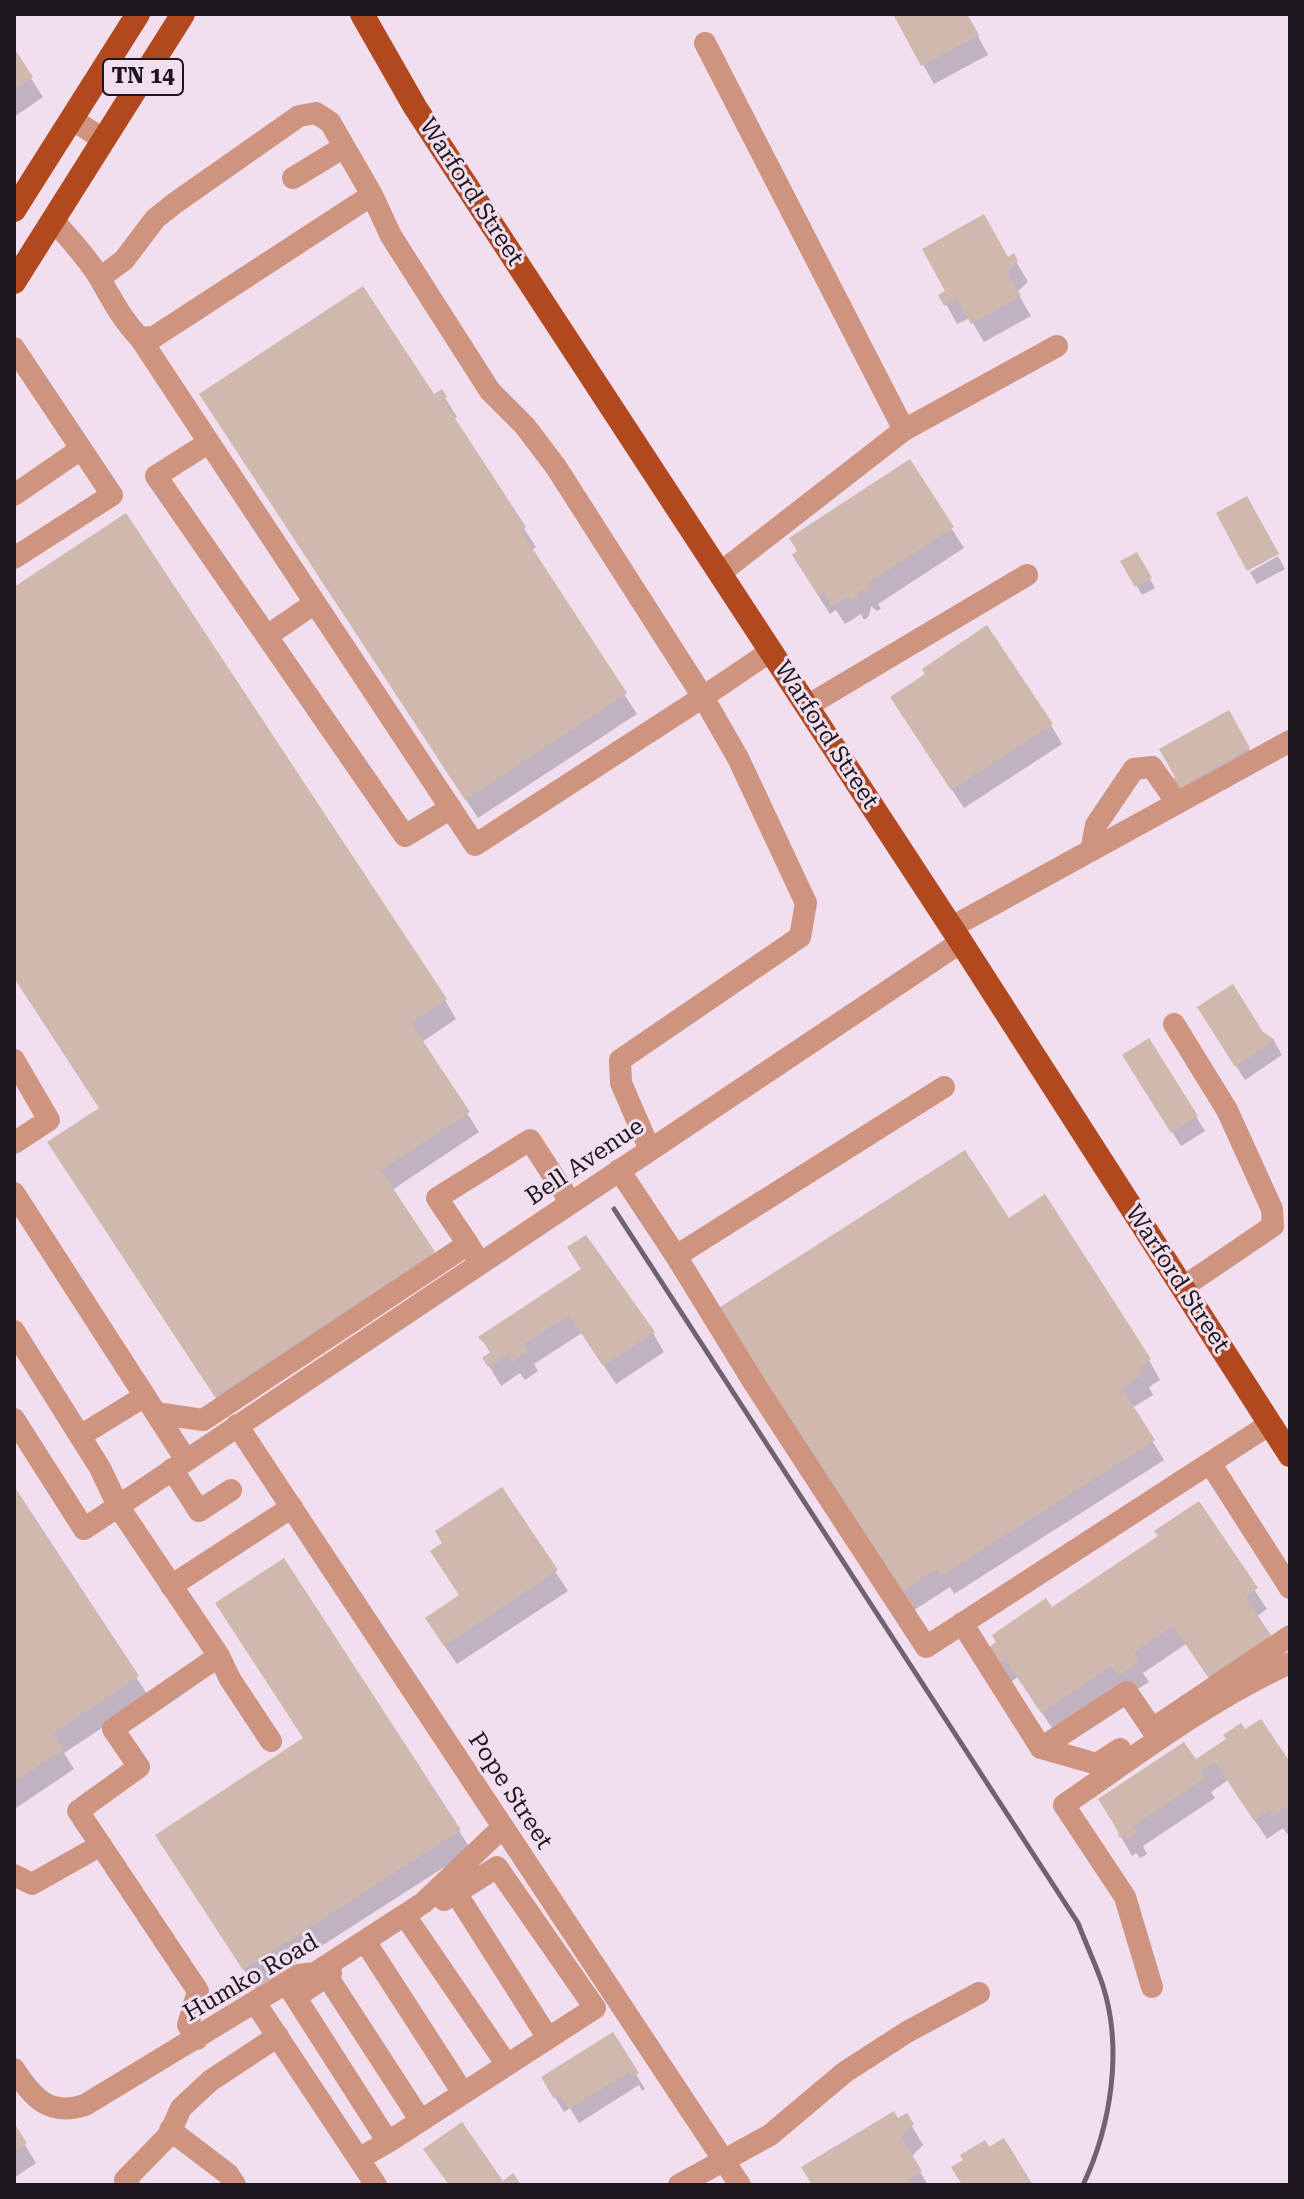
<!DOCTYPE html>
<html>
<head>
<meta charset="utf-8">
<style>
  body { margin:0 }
  #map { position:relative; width:1304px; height:2199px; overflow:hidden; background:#f1dff0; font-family:"Roboto Serif",serif }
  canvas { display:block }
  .frame { position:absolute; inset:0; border:16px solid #1d171d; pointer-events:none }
</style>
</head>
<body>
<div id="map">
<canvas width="1304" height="2199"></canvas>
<div class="frame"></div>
</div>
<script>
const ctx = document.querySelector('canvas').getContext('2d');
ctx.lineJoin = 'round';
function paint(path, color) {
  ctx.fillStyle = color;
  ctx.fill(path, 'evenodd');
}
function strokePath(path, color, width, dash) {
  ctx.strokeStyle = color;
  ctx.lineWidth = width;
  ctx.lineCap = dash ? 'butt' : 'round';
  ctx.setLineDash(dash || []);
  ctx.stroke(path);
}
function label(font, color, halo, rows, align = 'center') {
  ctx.font = font + ' "Roboto Serif",serif';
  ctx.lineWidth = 6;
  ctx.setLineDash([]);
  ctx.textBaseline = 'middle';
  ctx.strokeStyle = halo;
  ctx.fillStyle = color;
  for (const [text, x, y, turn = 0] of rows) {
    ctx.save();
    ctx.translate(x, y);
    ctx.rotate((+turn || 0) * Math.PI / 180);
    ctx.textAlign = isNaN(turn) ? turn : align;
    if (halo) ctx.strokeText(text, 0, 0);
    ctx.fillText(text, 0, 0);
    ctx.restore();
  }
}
const shadow = new Path2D(`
  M895,14H966L988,55L934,84Z
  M14,52L43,97L14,117Z
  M1013,256L1028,282L1017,292L1031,316L984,342L970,318L957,324L941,295Z
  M433,397L445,398L457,417L453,419L536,547L531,551L637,714L478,818L213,414Z
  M909,462L964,548L878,604L881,609L877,611L871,606L869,616L864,620L861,614L845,624L836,610L830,614L805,575Z
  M1136,554L1155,588L1142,595L1123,562Z
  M1278,556L1285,569L1257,584L1250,572Z
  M14,590L445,1000L456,1019L422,1042L479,1132L392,1190L445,1272L227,1415L61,1162L101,1109L14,977Z
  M928,675L1051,725L1062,744L964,808L904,717Z
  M1228,712L1257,763L1186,802L1173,780Z
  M1208,1022L1262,1033L1274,1041L1282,1055L1245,1080Z
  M1148,1040L1205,1131L1181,1146L1133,1070Z
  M1008,1221L1149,1360L1160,1380L1149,1387L1153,1395L1132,1408L1164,1460L954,1594L950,1587L911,1612L731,1329Z
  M583,1270L653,1333L664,1352L616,1384L582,1333L534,1364L538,1371L525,1380L520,1373L501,1386L485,1359L491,1354L481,1338Z
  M14,1490L149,1697L64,1753L74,1769L16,1808Z
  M501,1490L568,1591L457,1664L439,1638L460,1597L444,1544Z
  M1198,1504L1267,1609L1256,1617L1280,1656L1221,1696L1186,1644L1143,1673L1149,1682L1130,1694L1054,1731L1018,1677L1009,1683L988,1650L1160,1537Z
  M1228,1740L1290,1765V1832L1287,1834L1283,1828L1267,1839L1228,1780L1211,1792L1215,1798L1143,1846L1147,1854L1140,1858L1136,1853L1132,1856L1100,1800L1195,1762Z
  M459,1831L471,1850L256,1988L169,1855Z
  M612,2035L645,2089L642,2091L639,2085L579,2123L570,2108L564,2112L543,2078Z
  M906,2116L923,2145L911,2157L928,2185H814Z
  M14,2127L36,2163L14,2178Z`);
const building = new Path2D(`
  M893,14H967L979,35L921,66Z
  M14,48L33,77L14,90Z
  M984,214L1008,257L1014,253L1018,261L1007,272L1021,296L971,324L957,299L944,306L938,295L945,291L922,249Z
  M363,286L434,394L442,389L447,397L443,400L526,527L521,531L627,693L465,800L199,394Z
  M910,459L954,527L868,583L871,588L865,592L860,589L859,596L851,601L848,596L832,606L823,592L818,595L792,555L797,551L789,538Z
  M1247,496L1279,554L1247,571L1216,513Z
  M126,513L447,999L411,1023L470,1112L381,1170L435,1252L215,1397L47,1142L99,1108L14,978V587Z
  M1137,552L1152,578L1135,587L1120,561Z
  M987,625L1053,724L951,790L890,697L925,674L922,669Z
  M1229,710L1250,748L1184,785L1182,790L1179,786L1176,788L1171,780L1175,777L1159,749Z
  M1233,984L1263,1032L1275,1040L1235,1067L1197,1007Z
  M1149,1038L1198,1116L1171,1133L1122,1055Z
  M965,1150L1009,1218L1045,1194L1151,1359L1139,1367L1143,1374L1122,1388L1155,1440L941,1576L937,1569L899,1593L717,1309Z
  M586,1235L655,1332L603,1366L569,1315L524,1344L529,1351L512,1362L508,1355L488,1367L482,1358L492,1351L478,1337L581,1269L567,1247Z
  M14,1486L139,1676L54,1733L64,1749L14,1782Z
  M502,1487L558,1570L444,1646L425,1618L459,1595L430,1551L442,1543L435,1531Z
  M1199,1501L1258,1588L1245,1597L1271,1635L1208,1677L1173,1626L1133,1653L1139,1662L1118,1676L1111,1666L1041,1713L1005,1659L996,1665L986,1650L996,1642L992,1635L1046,1598L1052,1607L1158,1536L1154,1531Z
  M284,1558L461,1830L243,1970L155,1835L303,1738L215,1603Z
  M1261,1719L1290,1762V1805L1274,1816L1270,1809L1254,1821L1215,1762L1201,1771L1205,1778L1133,1826L1137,1833L1127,1840L1124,1835L1119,1838L1118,1831L1098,1799L1184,1742L1196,1759L1226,1739L1223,1735L1241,1723L1245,1729Z
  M613,2032L639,2073L632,2077L629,2072L569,2109L560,2095L554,2099L541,2077Z
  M894,2111L898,2118L907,2113L914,2124L901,2137L922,2171L906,2181L909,2185H812L801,2167Z
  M462,2122L503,2181L513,2173L521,2185H449L423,2149Z
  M14,2123L27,2143L14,2151Z
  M1004,2138L1033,2185H962L951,2167L963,2160L960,2155L985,2140L989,2147Z`);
const minor = new Path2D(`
  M705,43L904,430
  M72,119L104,140
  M293,178L344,147
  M53,220C68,237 85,255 97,274C111,297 121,319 140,338L154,337L372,195L330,122L316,113L299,116L175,203L155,219L124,260L100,278
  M140,338L475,845L703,697L556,467L525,426L490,391L391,236L372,195
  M14,348L112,495L14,558
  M208,443L156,476L405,836L451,808
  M14,495L81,449
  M720,573L904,430L1057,346
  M267,636L315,603
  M807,706L1027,575
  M1091,851L1096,825L1134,769L1152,767L1177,803
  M952,927L1290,741
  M1174,1024L1227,1110L1272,1209L1273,1226L1183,1287
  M14,1060L49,1120L14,1143
  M650,1150L621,1083L620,1060L800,937L806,903L738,758L703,697L771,651
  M619,1170L676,1256L944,1087
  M14,1193L186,1460
  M468,1244L437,1198L530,1140L571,1203
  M676,1256L754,1383L926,1647L1270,1424
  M14,1331L100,1468L118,1506L219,1656L230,1679L271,1741
  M156,1413L203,1420L468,1244L480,1263
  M14,1419L84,1529L961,942
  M237,1425L740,2185
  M80,1436L145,1396
  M1210,1463L1290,1588
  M172,1469L199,1511L231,1490
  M171,1586L292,1507
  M962,1623L1041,1748L1127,1692L1152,1729L1290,1636
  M1041,1748L1097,1764L1120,1749
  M14,1875L32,1884L101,1845
  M444,1900L456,1893L548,2038
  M410,1923L507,2065
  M370,1949L463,2093
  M327,1976L421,2121
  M287,1984L388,2142L360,2158
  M1152,1987L1125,1897L1064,1805C1137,1755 1209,1700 1290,1663
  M296,1997L331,1973
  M256,2004L376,2185
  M197,2039L188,2025L198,1991L78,1811L139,1767L113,1729L219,1656
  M14,2069C32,2097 49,2117 85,2105L299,1975L315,1973L423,1903L503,1827
  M170,2130L228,2174L235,2185
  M388,2142L595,2008L497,1867L456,1893L448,1882
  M129,2185L125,2180L169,2135L181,2108L210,2081L278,2036
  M679,2185L770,2135L845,2072L907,2032L979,1993`);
const major = new Path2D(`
  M362,14L415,107L961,942L1290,1455
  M14,210L138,14
  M14,282L183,14`);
const rail = new Path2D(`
  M614,1209L1078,1923C1086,1944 1096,1965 1103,1986C1123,2049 1111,2126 1083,2185`);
const shields = [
  [143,77,80]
];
const shieldNames = [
  ["TN 14",143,77]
];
const streetNames = [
  ["Warford Street",471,192,57],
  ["Warford Street",826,735,57],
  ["Bell Avenue",585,1162,-34],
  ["Warford Street",1177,1279,57],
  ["Pope Street",510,1791,57],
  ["Humko Road",251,1978,-30]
];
paint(shadow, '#0003');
paint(building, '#cfb8ae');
strokePath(minor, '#cf947f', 22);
strokePath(major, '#b2481d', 24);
strokePath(rail, '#6e636e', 5);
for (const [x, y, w] of shields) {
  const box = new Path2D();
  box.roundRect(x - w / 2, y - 18, w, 36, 6);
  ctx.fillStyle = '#f1dff0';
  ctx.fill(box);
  strokePath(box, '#1d171d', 2);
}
label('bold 22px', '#1d171d', null, shieldNames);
label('24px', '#1d171d', '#f1dff0', streetNames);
</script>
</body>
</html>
